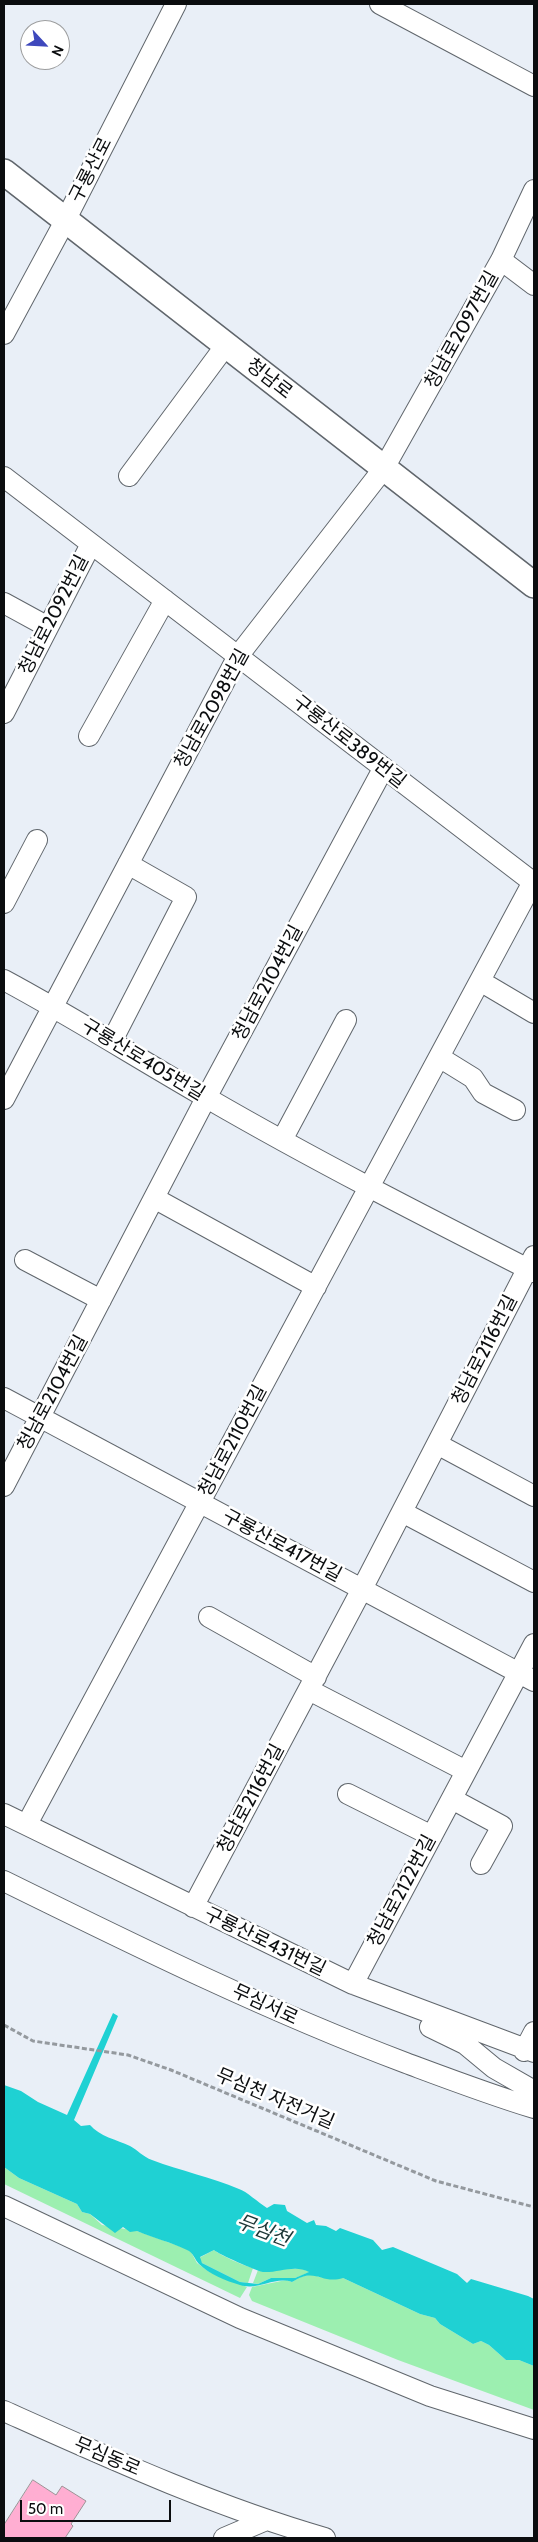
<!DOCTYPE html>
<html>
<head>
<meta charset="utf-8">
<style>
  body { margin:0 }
  #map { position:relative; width:538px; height:2542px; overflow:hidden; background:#e9eff7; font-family:Cabin,sans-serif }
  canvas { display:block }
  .frame { position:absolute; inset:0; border:5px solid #0b0d0f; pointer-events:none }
  .north { position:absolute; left:20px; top:20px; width:50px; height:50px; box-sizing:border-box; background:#fff; border:1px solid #9d9e9f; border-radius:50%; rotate:115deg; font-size:14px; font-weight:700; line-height:20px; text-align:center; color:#0b0d0f }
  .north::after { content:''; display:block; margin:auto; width:18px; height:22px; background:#3e48bc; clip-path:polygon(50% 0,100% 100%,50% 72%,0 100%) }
  .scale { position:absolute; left:20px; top:2500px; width:151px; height:22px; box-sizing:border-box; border:2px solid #0b0d0f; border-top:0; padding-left:6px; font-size:15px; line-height:18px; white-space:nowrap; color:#0b0d0f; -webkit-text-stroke:4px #fff; paint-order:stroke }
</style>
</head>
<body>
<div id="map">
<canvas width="538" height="2542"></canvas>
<div class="frame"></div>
<div class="north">N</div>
<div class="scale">50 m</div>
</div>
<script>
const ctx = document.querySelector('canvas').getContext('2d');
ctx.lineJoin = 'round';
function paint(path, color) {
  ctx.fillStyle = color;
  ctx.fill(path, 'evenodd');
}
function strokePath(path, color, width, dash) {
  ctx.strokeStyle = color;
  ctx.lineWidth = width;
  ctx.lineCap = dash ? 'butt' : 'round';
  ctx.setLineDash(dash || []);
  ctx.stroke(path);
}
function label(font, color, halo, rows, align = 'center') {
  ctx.font = font + ' Cabin,"Noto Sans KR",sans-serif';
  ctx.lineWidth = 5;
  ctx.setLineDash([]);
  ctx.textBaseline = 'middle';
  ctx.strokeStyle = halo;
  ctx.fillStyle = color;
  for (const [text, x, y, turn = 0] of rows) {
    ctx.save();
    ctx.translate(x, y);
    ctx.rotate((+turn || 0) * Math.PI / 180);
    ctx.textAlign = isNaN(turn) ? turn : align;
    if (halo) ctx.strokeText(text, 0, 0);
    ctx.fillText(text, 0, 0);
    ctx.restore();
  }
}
const green = new Path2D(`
  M4,2167L19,2178L77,2204L82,2212L90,2214L102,2225L137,2231L190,2250L197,2263L208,2271L247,2287L240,2298L4,2184Z
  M214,2250C220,2255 244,2266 253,2268L248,2283L240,2282L202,2263L199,2258Z
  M277,2269H303L310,2272L295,2278H271L258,2284L253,2283L258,2270L263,2272Z
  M313,2274L319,2277L343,2278L420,2314L435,2318L440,2324L473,2344L481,2341L489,2345L506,2360H519L534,2366V2410L398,2360L252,2301L249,2295L252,2287L286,2280L292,2282L300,2277Z`);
const water = new Path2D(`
  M113,2013L118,2016L74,2120L81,2126L90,2125C99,2136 117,2140 130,2146C138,2150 143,2157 152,2160C181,2171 211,2177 239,2189C246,2191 259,2203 267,2208L274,2204L285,2205L287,2211L307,2223L314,2220L316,2225L326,2226L336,2231L340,2228L373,2240L382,2250L393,2247L457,2274L467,2283L471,2279L528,2296L534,2299V2366L519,2360H506L489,2345L481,2341L473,2344L440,2324L435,2318L420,2314L343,2278C321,2285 316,2266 292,2282C275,2276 258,2291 240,2285C226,2281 209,2274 199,2264C195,2260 193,2252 187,2250C171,2242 153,2238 137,2231L130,2232L123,2227L115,2233L90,2214L82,2212L77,2204L19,2178L4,2167V2085L21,2091L38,2102L67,2115ZM214,2250C218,2254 257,2271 263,2272C278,2273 295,2264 309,2272L295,2278H271L258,2284L240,2282L202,2263L200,2257Z`);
const building = new Path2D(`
  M33,2480L56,2495L62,2486L86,2501L71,2524L73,2526L65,2538H4V2525Z`);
const path = new Path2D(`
  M4,2025L33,2041L128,2055L171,2070L436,2181L534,2207`);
const minor = new Path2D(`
  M380,4L534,86
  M501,260L534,285
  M4,334L65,221L176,4
  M129,476L226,345
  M4,477L534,883
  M4,603L48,627
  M4,713L91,544
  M89,736L165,600
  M4,903L37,840
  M4,980C73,1017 139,1059 207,1098C314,1160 424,1216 534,1272
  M480,981L534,1013
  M112,1041L186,897L128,864
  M439,1057L473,1078L483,1093L515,1110
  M4,1099L238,656L384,468L501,260L534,190
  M282,1140L346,1020
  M154,1198L316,1287
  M25,1260L101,1300
  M4,1398L534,1681
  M437,1444L534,1496
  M4,1486L206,1098L383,769
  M402,1512L534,1582
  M209,1617L316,1677
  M309,1690L466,1771
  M348,1794L432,1836
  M452,1799L502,1826L481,1864
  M4,1814L353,1984L534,2052
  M27,1824L534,880
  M4,1881C136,1946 268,2011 406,2063C449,2079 491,2095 534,2108
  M193,1907L362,1589L534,1256
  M353,1984L534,1644
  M430,2027L465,2044L494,2068L534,2091
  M524,2051L534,2032
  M4,2206L240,2318L430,2396L534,2429
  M4,2411C109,2458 214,2506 325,2538
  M224,2538L264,2521`);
const major = new Path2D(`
  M4,172L534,585`);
const streetNames = [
  ["구룡산로",91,170,-63],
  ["청남로2097번길",462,330,-61],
  ["청남로",269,379,38],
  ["청남로2092번길",54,615,-63],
  ["청남로2098번길",212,709,-61],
  ["구룡산로389번길",349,742,38],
  ["청남로2104번길",268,983,-62],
  ["구룡산로405번길",143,1060,31],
  ["청남로2116번길",485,1350,-63],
  ["청남로2104번길",53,1393,-62],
  ["청남로2110번길",233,1441,-62],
  ["구룡산로417번길",282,1546,28],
  ["청남로2116번길",251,1799,-62],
  ["청남로2122번길",402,1891,-62],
  ["구룡산로431번길",265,1942,26],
  ["무심서로",265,2005,25],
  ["무심천 자전거길",275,2099,23],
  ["무심동로",107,2457,23]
];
const waterNames = [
  ["무심천",263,2231,21]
];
paint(green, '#9cefb0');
paint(water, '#1fd1d3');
paint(building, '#ffaed2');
strokePath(building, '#9c9396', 1);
strokePath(minor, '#60666c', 22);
strokePath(major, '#60666c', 28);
strokePath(path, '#94999e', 3, [5, 2.5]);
strokePath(minor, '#fff', 20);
strokePath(major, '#fff', 25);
label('19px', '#0b0d0f', '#fff', streetNames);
label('italic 20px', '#1d3636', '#fff', waterNames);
</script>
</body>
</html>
